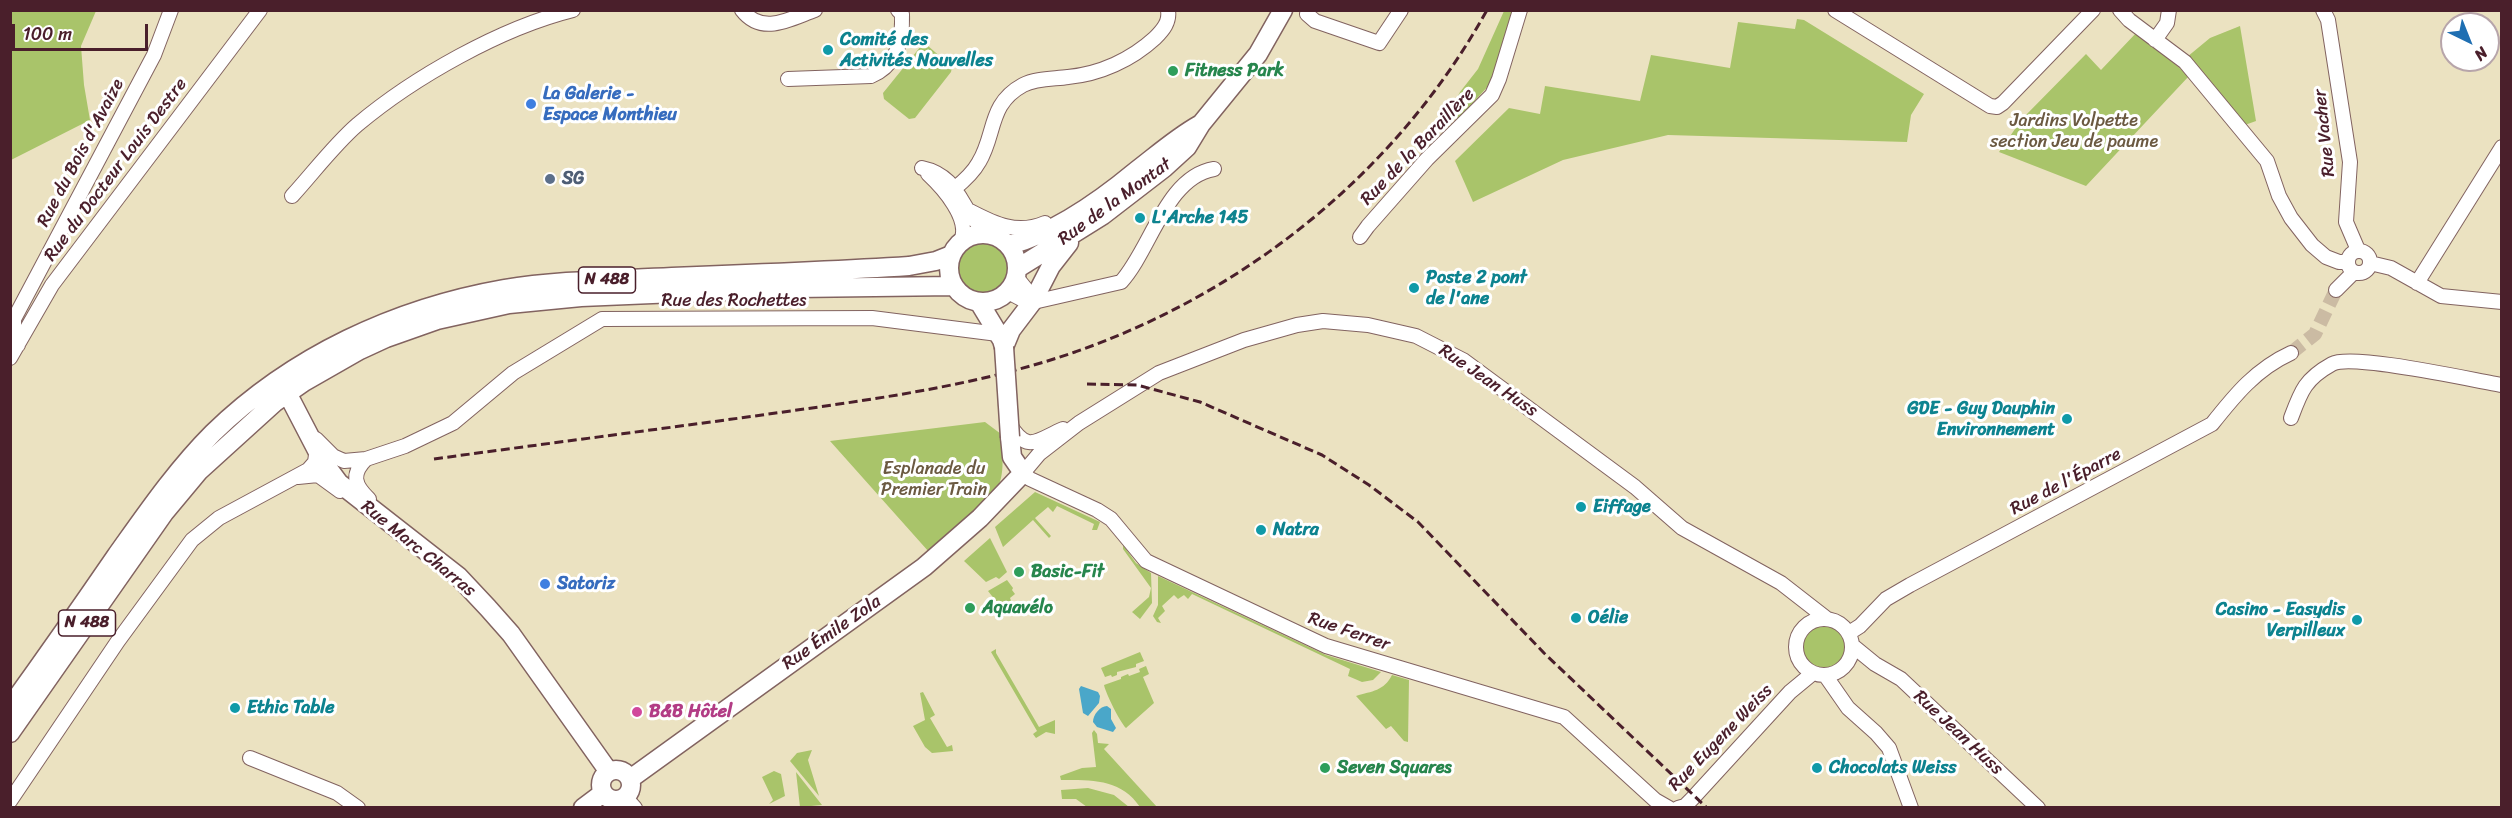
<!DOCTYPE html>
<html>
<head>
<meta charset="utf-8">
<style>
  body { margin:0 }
  #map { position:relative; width:2512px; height:818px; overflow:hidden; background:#ebe2c1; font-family:Sriracha,sans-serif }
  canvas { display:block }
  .frame { position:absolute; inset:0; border:12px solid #4a1f2b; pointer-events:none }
  .north { position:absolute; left:2440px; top:12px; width:60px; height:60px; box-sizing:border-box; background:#fff; border:2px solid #b7a5aa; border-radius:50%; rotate:137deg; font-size:16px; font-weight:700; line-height:24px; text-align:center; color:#4a1f2b }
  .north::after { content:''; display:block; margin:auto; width:21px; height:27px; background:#1f6fb2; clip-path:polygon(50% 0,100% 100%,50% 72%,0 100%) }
  .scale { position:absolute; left:12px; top:24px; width:136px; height:27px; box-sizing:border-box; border:3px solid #4a1f2b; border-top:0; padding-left:8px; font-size:18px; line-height:21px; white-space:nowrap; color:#4a1f2b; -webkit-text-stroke:4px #fff; paint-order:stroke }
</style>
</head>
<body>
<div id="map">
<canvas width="2512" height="818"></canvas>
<div class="frame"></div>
<div class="north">N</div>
<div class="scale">100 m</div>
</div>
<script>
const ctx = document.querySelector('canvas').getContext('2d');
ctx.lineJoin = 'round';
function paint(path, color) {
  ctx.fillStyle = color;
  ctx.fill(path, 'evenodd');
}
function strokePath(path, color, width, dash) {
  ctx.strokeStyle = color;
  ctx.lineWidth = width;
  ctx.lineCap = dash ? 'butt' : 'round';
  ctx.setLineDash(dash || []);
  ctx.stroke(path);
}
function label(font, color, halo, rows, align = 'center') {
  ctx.font = font + ' Sriracha,sans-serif';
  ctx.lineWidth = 6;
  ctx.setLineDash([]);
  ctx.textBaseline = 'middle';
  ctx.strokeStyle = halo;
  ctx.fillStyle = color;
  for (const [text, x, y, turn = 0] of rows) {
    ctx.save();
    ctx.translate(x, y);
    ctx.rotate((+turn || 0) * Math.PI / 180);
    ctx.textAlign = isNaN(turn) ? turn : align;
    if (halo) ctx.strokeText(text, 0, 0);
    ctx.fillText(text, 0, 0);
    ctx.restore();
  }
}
const green = new Path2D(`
  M11,10L96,11L81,46L84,85L90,120L11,160Z
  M1504,11H1513L1491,83L1458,119L1450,112L1460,92L1478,69Z
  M1797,19L1804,20L1924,94L1911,115L1907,142L1668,135L1563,160L1473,202L1455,161L1509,108L1540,114L1545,86L1640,101L1651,55L1730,68L1738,22L1795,29Z
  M2240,26L2256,121L2242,126L2187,57L2210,38Z
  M2137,32L2189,76L2086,186L1999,152L2022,119L2086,54L2101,70Z
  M927,45L952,67L951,72L915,118L909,119L884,99L883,93L921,46Z
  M957 268a27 27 0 1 1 54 0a27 27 0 1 1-54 0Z
  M985,422L1001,434C1002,454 1006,473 996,492L929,552L830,441Z
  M1035,492L1100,522L1097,530H1092L1094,524L1057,506L1053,512L1048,507L1035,518L1051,536L1049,538L1033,520L1003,547L995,527Z
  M990,538L1007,572L999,579L996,577L986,582L964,561Z
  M1123,545L1136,563L1151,573L1152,603L1140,619L1132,612L1149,597L1151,588L1123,549Z
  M1158,576L1326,655L1381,672L1373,680L1362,682L1348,676L1350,669L1192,594L1188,599L1184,595L1178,599L1174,595L1162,606L1165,611L1158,618L1161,623L1157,622L1153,616L1158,605Z
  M1007,580L1013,588L1012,590L1015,594L1010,598L1014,608L1007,615L988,591Z
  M1802 646a22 22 0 1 1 44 0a22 22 0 1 1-44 0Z
  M996,649V653L1039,727L1055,720V734L1046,732L1036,738L1033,734L1037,731L991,652Z
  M1140,652L1144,661L1136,664V667L1117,672V675L1112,677L1111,675L1105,677L1101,668Z
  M1146,666L1149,674L1143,677L1154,703L1126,728C1120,722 1106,694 1104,685L1121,679V677L1128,674L1129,676L1140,672L1139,669Z
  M1392,675L1409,680L1408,742L1404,741L1391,726L1386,729L1356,696C1372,691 1384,691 1392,675Z
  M923,692L935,715L930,718L947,747L952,745L953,751L932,753L925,747L913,726L925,720L920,693Z
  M1094,730L1097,734L1098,743L1109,744L1104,749L1157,807H1140C1121,779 1093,780 1061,780L1060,776L1082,768L1096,767L1092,733Z
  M812,750L808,760L819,796L790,761L797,753Z
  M774,771L781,774L785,796L769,804L773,800L762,777Z
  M796,772L822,805L800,807Z
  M1088,788L1114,795L1129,807H1087L1076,799H1062L1061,790Z`);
const water = new Path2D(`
  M1081,686L1098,692L1100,696L1099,703L1088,716L1083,713L1079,689Z
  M1107,706L1111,709V719L1116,728L1113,732L1097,727L1093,722C1093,715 1100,706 1107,706Z`);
const minorTunnel = new Path2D(`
  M2291,353L2315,334L2336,290`);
const minor = new Path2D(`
  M742,10C762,36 790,19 815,10
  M1308,10L1307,14L1315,21L1379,43L1401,10
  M1835,10L1990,106L1997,107L2003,103L2093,10
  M2120,10L2129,20L2185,62L2267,161L2279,196L2291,218L2312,245L2326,257L2339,262H2347
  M2323,10L2328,20L2350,162L2346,222L2358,250
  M2155,40L2167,23L2169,10
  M788,79L871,76C897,65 903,41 902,14L898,10
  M922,168C961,176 960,212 987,233
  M928,174C943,188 971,219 961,241
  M954,189C964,181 973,173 979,162C996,134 988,104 1023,85C1036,78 1055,79 1068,77C1100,74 1131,60 1155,38C1163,30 1170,22 1168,10
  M292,196C313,173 334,145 357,125C414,77 501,28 573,10
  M970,211C995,224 1017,235 1045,223
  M1360,237L1368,226L1427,159L1492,95L1499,79L1520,10
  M2348 262a11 11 0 1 1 22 0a11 11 0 1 1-22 0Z
  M2370,263L2391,268L2441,296L2502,302
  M1017,278L1030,294L1033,301
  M2417,283L2502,147
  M2336,290L2354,272
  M1008,292L1027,302L1038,301L1121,282C1151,249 1166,177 1214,169
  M18,345L14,337V319L154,55L171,10
  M10,358L52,285L260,10
  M2291,418C2301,391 2305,379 2332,364C2352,353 2472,380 2502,385
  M1010,425C1028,454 1037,440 1063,429
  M316,439L333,456L344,461L366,459L405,446L453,423L513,373L602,319L872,318L998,334
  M366,459C351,474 354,485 369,499
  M298,477L318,475L340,491
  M1796 647a28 28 0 1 1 56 0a28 28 0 1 1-56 0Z
  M1849,633L1860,626L1886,599L1910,585L2212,424C2235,395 2256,369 2291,353
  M1853,646L1875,664L1901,679L2038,808
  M1825,675L1848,708L1876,733L1889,748L1911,808
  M250,758L337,793L358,808
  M625,797L635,808
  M10,801L118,641L192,540L219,518L308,470L315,462L317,448
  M1669,808L1655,800L1564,717L1326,646L1146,561L1111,519L1097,510L1030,479L1023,473L1039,454L1079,423L1159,373L1244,340L1297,325L1323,321L1368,325L1416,336L1463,360L1635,487L1682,528L1781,583L1826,618
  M1678,808L1685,806L1692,799L1790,692L1813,673`);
const major = new Path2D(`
  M949 268a34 34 0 1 1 68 0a34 34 0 1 1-68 0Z
  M1010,245C1054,233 1101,200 1136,171C1157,155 1176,138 1199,125
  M1018,268L1103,215L1164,168L1187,147L1201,124L1258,54L1283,10
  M979,302L1002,340L1004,347
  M1004,347L1011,330L1033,301L1051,266L1069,243
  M282,383L322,460L339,483L458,576L488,608L511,634L609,772
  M10,707C46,657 81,607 116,556C146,514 176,470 213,433C292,356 396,308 504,289C559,280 616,280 672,277C751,274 830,271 909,266L936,261L951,255
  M10,733L164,513L199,471L274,403L304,382L360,350L386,338L437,320L509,304L581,297L795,288L954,286
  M601 785a15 15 0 1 1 30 0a15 15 0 1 1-30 0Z
  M630,779L924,567L980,518L1023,473L1012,457L1010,437
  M583,808L603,793`);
const rail = new Path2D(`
  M1087,384L1137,385L1200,402L1322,455L1369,485L1418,522L1544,653L1707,808
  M434,459C543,444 653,430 762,415C867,400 974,387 1075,352C1247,292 1398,171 1487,10`);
const majorBridge = new Path2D(`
  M1004,347L1010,437`);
const markers = [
  [828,50,6,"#0f9aa8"],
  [1173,71,6,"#2e9e5b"],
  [531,104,6,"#3f7fe0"],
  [550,179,6,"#5c6f8a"],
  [1140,218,6,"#0f9aa8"],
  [1414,288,6,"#0f9aa8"],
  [2067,419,6,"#0f9aa8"],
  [1581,507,6,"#0f9aa8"],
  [1261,530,6,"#0f9aa8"],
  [1019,572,6,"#2e9e5b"],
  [545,584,6,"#3f7fe0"],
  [970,608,6,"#2e9e5b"],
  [1576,618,6,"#0f9aa8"],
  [2357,620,6,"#0f9aa8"],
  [235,708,6,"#0f9aa8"],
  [637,712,6,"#d1479c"],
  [1325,768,6,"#2e9e5b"],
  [1817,768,6,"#0f9aa8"]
];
const shields = [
  [607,280,57],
  [87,623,57]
];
const shieldNames = [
  ["N 488",607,280],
  ["N 488",87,623]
];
const cultureNames = [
  ["Comité des",840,40],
  ["Activités Nouvelles",840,61],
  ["L'Arche 145",1152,218],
  ["Poste 2 pont",1426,278],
  ["de l'ane",1426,299],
  ["GDE - Guy Dauphin",2055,409,"right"],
  ["Environnement",2055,430,"right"],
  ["Eiffage",1593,507],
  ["Natra",1273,530],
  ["Casino - Easydis",2345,610,"right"],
  ["Verpilleux",2345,631,"right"],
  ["Oélie",1588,618],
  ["Ethic Table",247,708],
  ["Chocolats Weiss",1829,768]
];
const leisureNames = [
  ["Fitness Park",1185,71],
  ["Basic-Fit",1031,572],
  ["Aquavélo",982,608],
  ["Seven Squares",1337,768]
];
const shopNames = [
  ["La Galerie -",543,94],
  ["Espace Monthieu",543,115],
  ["Satoriz",557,584]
];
const parkNames = [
  ["Jardins Volpette",2074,121],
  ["section Jeu de paume",2074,142],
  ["Esplanade du",934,469],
  ["Premier Train",934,490]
];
const streetNames = [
  ["Rue Vacher",2325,133,-96],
  ["Rue de la Baraillère",1418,147,-46],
  ["Rue du Bois d'Avaize",81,153,-62],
  ["Rue du Docteur Louis Destre",116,170,-53],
  ["Rue de la Montat",1115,202,-36],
  ["Rue des Rochettes",734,301],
  ["Rue Jean Huss",1488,381,34],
  ["Rue de l'Éparre",2066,482,-28],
  ["Rue Marc Charras",418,549,39],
  ["Rue Ferrer",1349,632,19],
  ["Rue Émile Zola",832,633,-35],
  ["Rue Jean Huss",1958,733,43],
  ["Rue Eugene Weiss",1721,738,-46]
];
const serviceNames = [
  ["SG",562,179]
];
const hotelNames = [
  ["B&B Hôtel",649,712]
];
paint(green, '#a9c46a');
paint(water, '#4aa7c9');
strokePath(minorTunnel, '#cbbba3', 14, [14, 7]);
strokePath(minor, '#826360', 16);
strokePath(major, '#826360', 21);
strokePath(minor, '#fff', 14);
strokePath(major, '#fff', 18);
strokePath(rail, '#4a1f2b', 3, [9, 4.5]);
strokePath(majorBridge, '#826360', 21, []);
strokePath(majorBridge, '#fff', 18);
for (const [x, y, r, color] of markers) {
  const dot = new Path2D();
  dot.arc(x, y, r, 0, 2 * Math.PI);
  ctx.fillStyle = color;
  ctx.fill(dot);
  strokePath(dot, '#fff', 2);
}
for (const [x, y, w] of shields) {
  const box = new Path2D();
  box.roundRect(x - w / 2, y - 13, w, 26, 4.5);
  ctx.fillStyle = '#fff';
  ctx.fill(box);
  strokePath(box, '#4a1f2b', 1.5);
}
label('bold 16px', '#4a1f2b', null, shieldNames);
label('bold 18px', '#0d838f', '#fff', cultureNames, 'left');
label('bold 18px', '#27864d', '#fff', leisureNames, 'left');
label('bold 18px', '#366cbe', '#fff', shopNames, 'left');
label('18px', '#6b5941', '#fff', parkNames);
label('18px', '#4a1f2b', '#fff', streetNames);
label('bold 18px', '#4e5e75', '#fff', serviceNames, 'left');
label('bold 18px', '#b23c85', '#fff', hotelNames, 'left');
</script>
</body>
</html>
